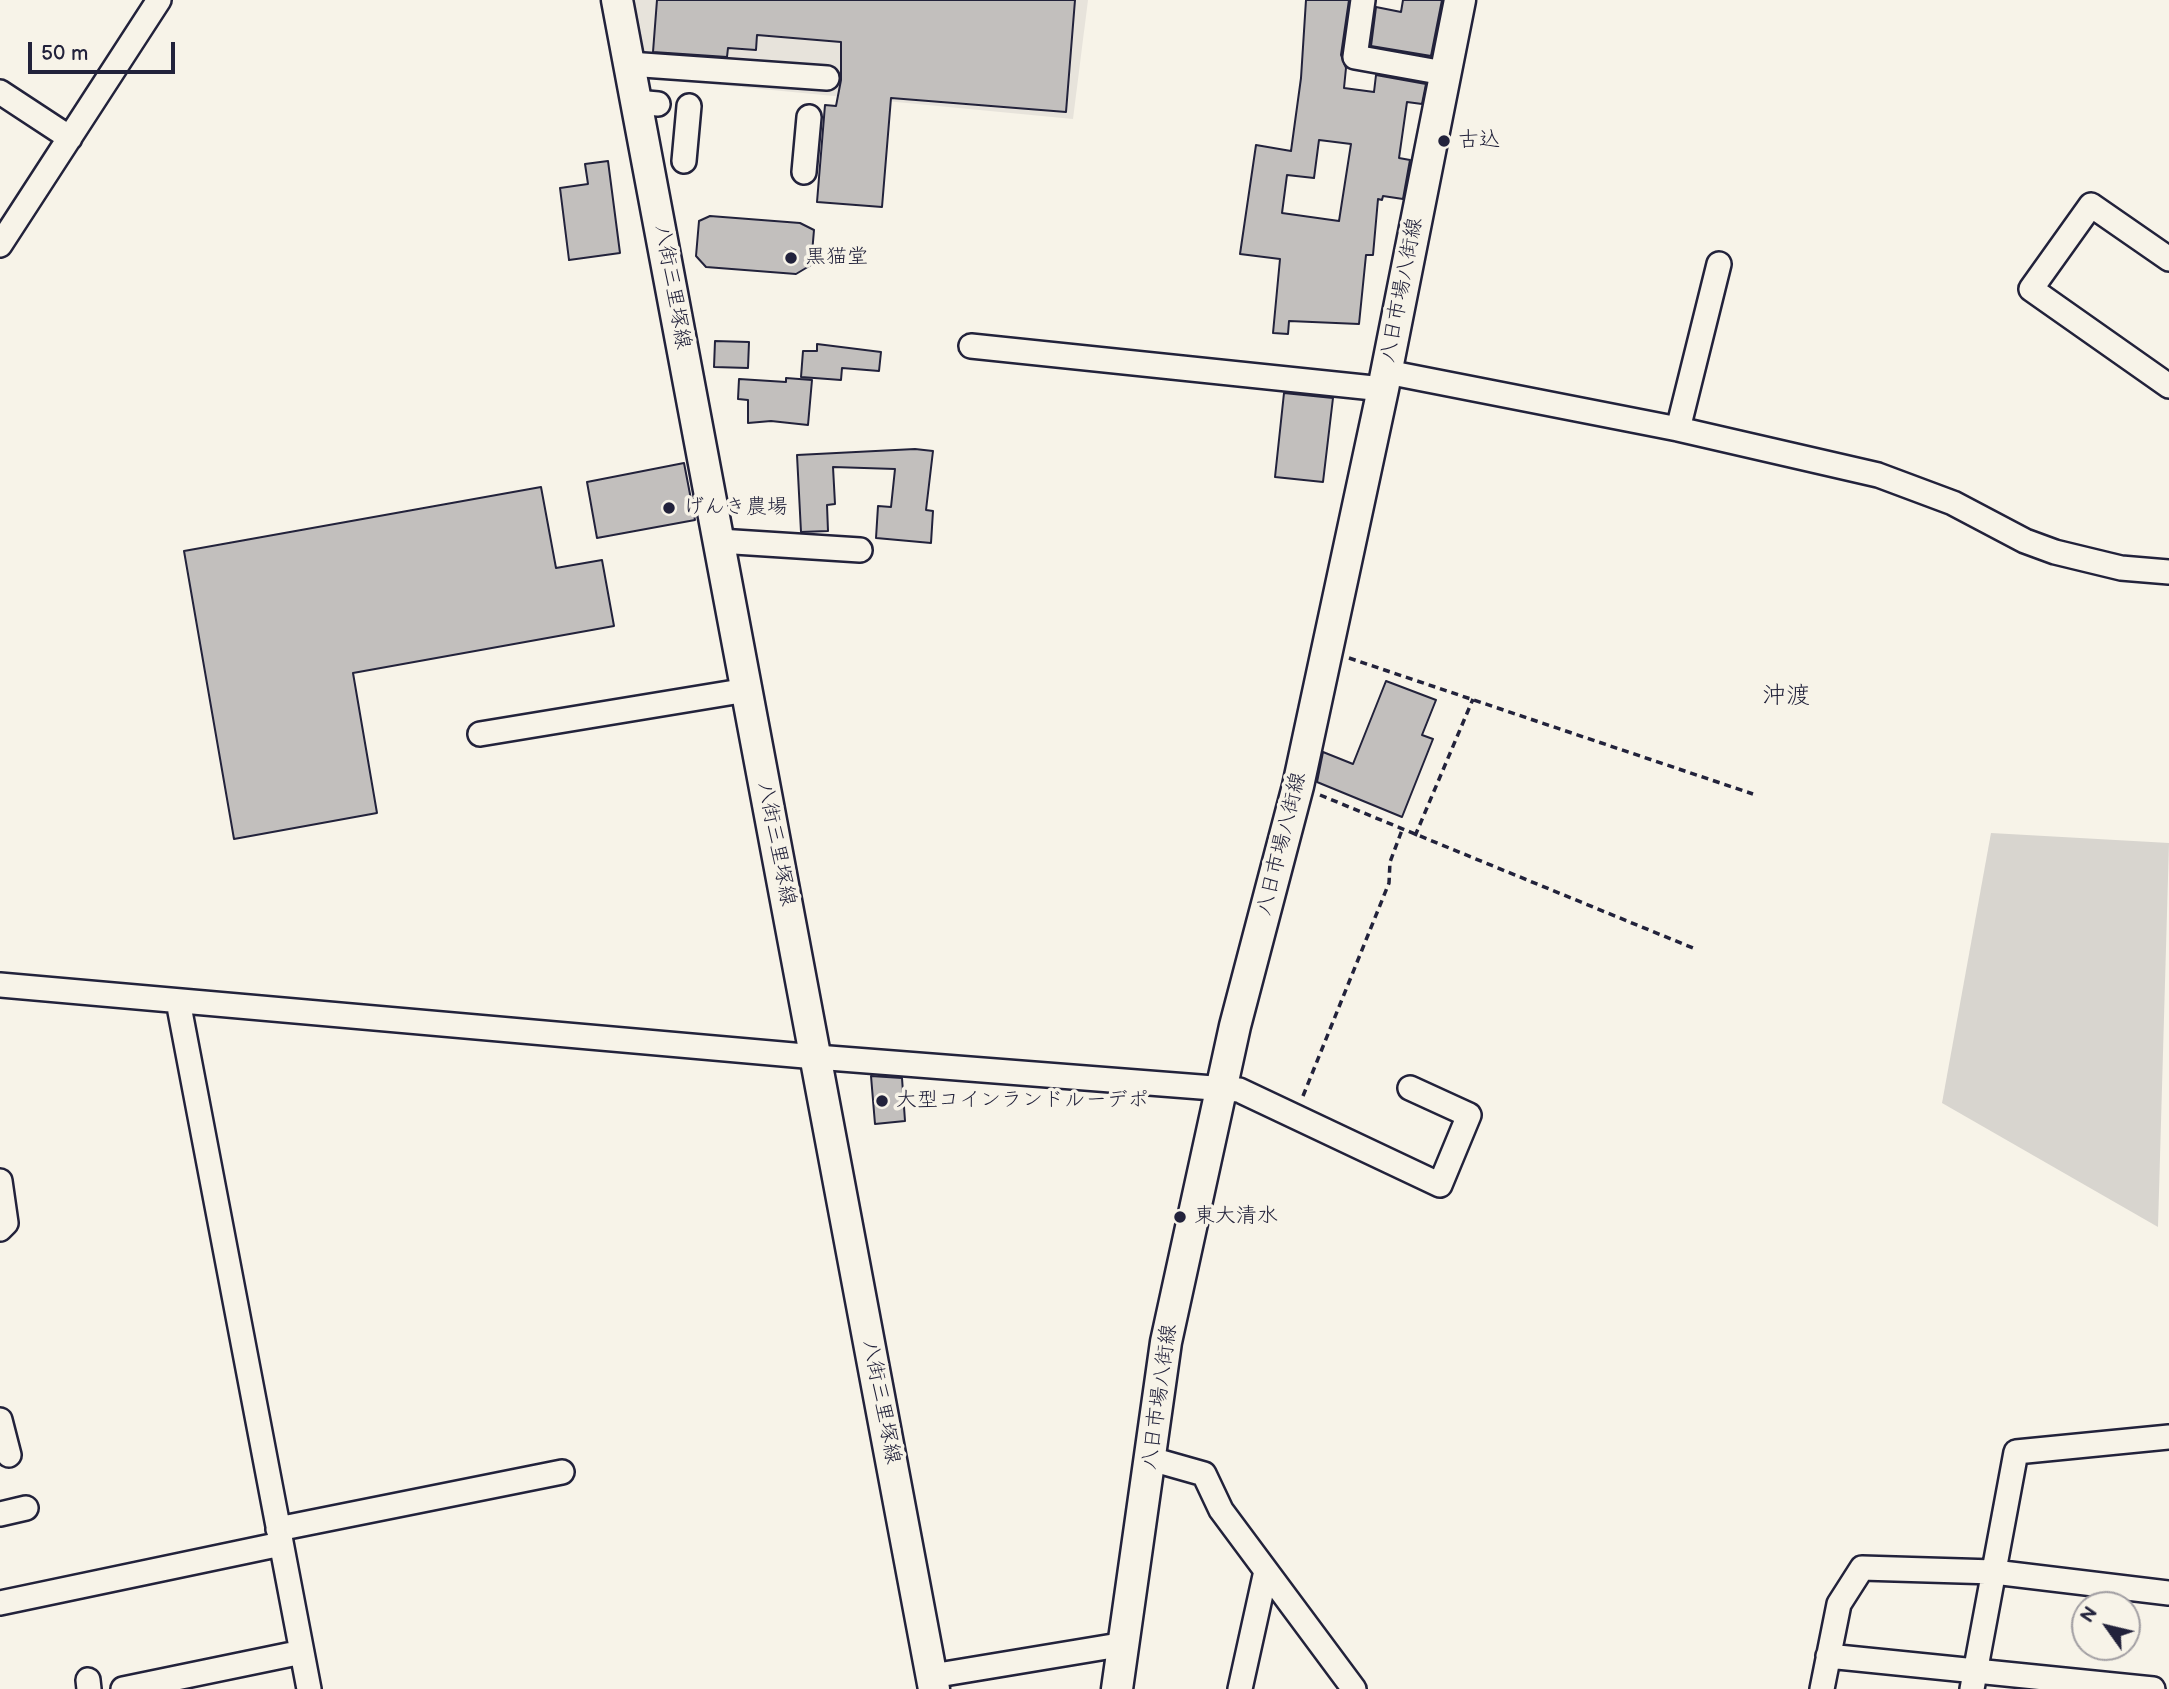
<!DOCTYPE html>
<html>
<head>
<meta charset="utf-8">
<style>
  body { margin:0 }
  #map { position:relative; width:2169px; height:1689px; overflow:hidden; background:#f7f3e8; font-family:"Balsamiq Sans",sans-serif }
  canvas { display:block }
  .north { position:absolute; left:2071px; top:1591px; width:70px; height:70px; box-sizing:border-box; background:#f7f3e8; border:2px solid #a29fa3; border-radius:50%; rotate:304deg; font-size:19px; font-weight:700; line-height:28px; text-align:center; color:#22223b }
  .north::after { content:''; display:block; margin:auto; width:24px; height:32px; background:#22223b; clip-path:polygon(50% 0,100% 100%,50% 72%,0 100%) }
  .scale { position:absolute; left:28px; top:42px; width:147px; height:32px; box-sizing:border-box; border:4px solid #22223b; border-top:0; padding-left:9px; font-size:21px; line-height:24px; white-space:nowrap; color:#22223b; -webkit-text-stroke:5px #f7f3e8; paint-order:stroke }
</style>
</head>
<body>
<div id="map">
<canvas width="2169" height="1689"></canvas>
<div class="north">N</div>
<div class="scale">50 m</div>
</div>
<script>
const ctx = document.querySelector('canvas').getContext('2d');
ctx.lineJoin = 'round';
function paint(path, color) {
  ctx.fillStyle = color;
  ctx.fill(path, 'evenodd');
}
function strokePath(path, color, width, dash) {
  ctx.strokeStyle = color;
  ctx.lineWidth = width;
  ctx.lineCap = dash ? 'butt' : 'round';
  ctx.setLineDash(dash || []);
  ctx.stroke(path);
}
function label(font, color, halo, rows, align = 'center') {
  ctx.font = font + ' "Balsamiq Sans","Klee One",sans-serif';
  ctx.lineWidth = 7;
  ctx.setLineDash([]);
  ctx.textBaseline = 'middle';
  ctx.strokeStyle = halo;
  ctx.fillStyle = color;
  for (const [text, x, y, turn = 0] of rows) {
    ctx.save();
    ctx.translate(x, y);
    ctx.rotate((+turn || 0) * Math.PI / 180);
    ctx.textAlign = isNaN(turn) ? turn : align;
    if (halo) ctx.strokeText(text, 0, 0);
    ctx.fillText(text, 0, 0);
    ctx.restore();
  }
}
const built = new Path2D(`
  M632,0H1088L1073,119L647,78Z`);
const green = new Path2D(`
  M1991,833L2169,843L2158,1227L1942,1103Z`);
const building = new Path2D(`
  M657,0H1075L1066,112L891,98L882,207L817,202L825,105L836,106L841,80V42L757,35L756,50L728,48L727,57L653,52Z
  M1306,0H1349L1341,55L1346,68L1344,88L1374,92L1376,75L1426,84L1422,104L1407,102L1399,158L1410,160L1403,199L1383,196L1382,200L1378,199L1373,255H1366L1359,324L1289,321L1288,334L1273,333L1280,259L1240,254L1256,145L1291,151L1301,78ZM1319,140L1351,144L1339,221L1282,213L1287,175L1314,178Z
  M1403,0H1442L1431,56L1371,46L1376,7L1401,12Z
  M608,161L620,253L569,260L560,188L588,184L585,164Z
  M710,216L800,223L814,230L811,265L796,274L706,267L696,256L699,221Z
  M715,341L749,342L748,368L714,367Z
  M817,344L881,352L879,371L842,368L841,380L801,377L803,351H817Z
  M786,378L812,380L808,425L771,421L748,423V400L738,399L739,379L786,382Z
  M1284,393L1333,398L1323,482L1275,477Z
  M915,449L933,451L926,510L933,511L931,543L876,538L878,506L891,507L895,469L833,467L835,504L827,505L828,531L801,532L797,455Z
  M684,463L695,520L597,538L587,482Z
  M541,487L556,568L602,560L614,626L353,673L377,813L234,839L184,551Z
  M1386,681L1436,700L1422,735L1433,739L1402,817L1317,782L1323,752L1353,764Z
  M871,1076L902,1078L905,1121L875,1124Z`);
const path = new Path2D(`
  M1349,658L1753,794
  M1320,795L1693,948
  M1415,836L1473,699
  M1303,1096L1389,883L1390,862L1402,830`);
const minor = new Path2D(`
  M1363,0L1355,57L1444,73
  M629,64L827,78
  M0,92L70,138
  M636,102L658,104
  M684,161L689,106
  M804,172L809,117
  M0,245L159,0
  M2169,259L2091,205L2031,289L2169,386
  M971,346L1383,389
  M1387,372L1678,429L1878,475L1953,503L2025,541L2055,552L2121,568L2169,572
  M1678,429L1719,264
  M719,541L860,550
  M480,734L747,690
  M0,985L816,1057L1239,1090L1440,1185L1469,1115L1410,1088
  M178,1001L309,1689
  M0,1181L6,1223L0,1229
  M0,1420L9,1455
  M1151,1459L1204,1474L1221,1510L1354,1689
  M0,1514L26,1508
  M278,1529L562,1472
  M0,1603L281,1544
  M1828,1656L2153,1689
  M932,1676L1125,1644
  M88,1680L89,1689
  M123,1689L302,1652
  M1240,1689L1266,1571
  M1822,1689L1839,1604L1862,1568L1994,1572L2169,1593
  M1972,1689L2016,1452L2169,1437`);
const major = new Path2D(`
  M617,0L934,1689
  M1117,1689L1166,1342L1235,1026L1298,786L1383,389L1460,0`);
const markers = [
  [1444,141,7,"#22223b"],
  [791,258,7,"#22223b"],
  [669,508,7,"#22223b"],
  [882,1101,7,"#22223b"],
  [1180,1217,7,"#22223b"]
];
const poiNames = [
  ["古込",1458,141],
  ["黒猫堂",805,258],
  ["げんき農場",683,508],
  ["大型コインランドルーデポ",896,1101],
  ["東大清水",1194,1217]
];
const streetNames = [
  ["八街三里塚線",672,287,80],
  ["八日市場八街線",1402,290,-79],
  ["八街三里塚線",776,844,79],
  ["八日市場八街線",1282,844,-76],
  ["八日市場八街線",1160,1397,-82],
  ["八街三里塚線",881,1402,79]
];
const quarterNames = [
  ["沖渡",1786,697]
];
paint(built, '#e7e3db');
paint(green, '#d8d5cf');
paint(building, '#c2bfbd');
strokePath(building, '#22223b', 2);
strokePath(minor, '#22223b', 28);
strokePath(major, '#22223b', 35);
strokePath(path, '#22223b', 3.5, [7, 5]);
strokePath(minor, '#f7f3e8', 23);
strokePath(major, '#f7f3e8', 30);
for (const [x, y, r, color] of markers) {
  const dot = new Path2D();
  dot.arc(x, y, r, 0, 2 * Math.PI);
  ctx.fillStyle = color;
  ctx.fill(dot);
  strokePath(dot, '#f7f3e8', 2.5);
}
label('21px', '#22223b', '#f7f3e8', poiNames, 'left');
label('21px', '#22223b', '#f7f3e8', streetNames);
label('24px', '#22223b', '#f7f3e8', quarterNames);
</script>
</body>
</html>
